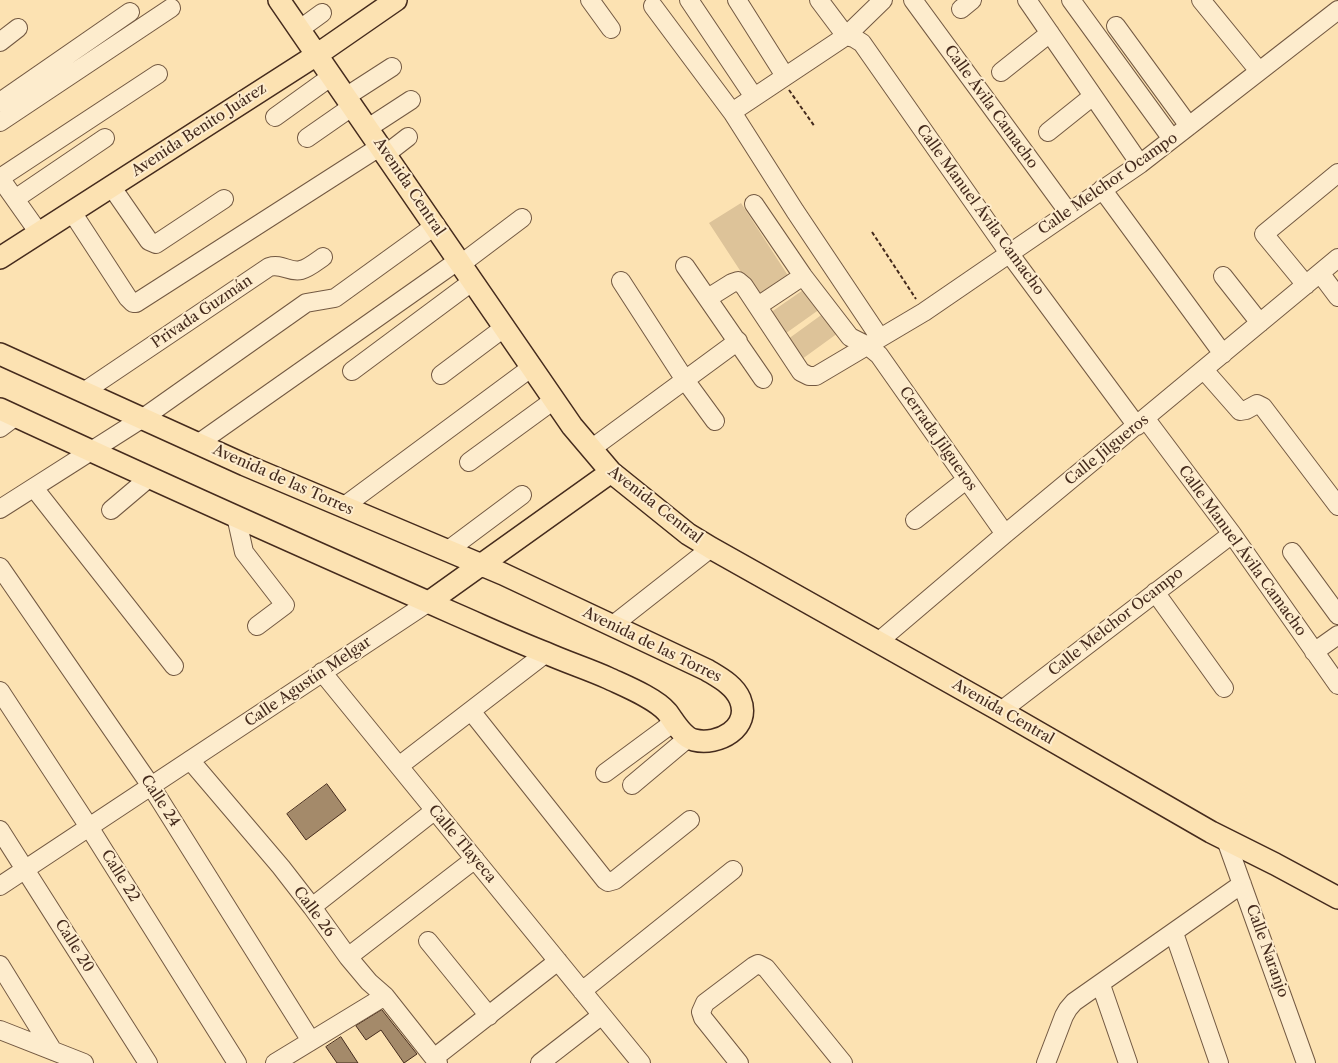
<!DOCTYPE html>
<html>
<head>
<meta charset="utf-8">
<style>
  body { margin:0 }
  canvas { display:block; background:#fce2b2 }
</style>
</head>
<body>
<canvas width="1338" height="1063"></canvas>
<script>
const ctx = document.querySelector('canvas').getContext('2d');
ctx.lineJoin = 'round';
function paint(path, color) {
  ctx.fillStyle = color;
  ctx.fill(path, 'evenodd');
}
function strokePath(path, color, width, dash) {
  ctx.strokeStyle = color;
  ctx.lineWidth = width;
  ctx.lineCap = dash ? 'butt' : 'round';
  ctx.setLineDash(dash || []);
  ctx.stroke(path);
}
function label(font, color, halo, rows, align = 'center') {
  ctx.font = font + ' "Libre Caslon Text",serif';
  ctx.lineWidth = 4;
  ctx.setLineDash([]);
  ctx.textBaseline = 'middle';
  ctx.strokeStyle = halo;
  ctx.fillStyle = color;
  for (const [text, x, y, turn = 0] of rows) {
    ctx.save();
    ctx.translate(x, y);
    ctx.rotate((+turn || 0) * Math.PI / 180);
    ctx.textAlign = isNaN(turn) ? turn : align;
    if (halo) ctx.strokeText(text, 0, 0);
    ctx.fillText(text, 0, 0);
    ctx.restore();
  }
}
const green = new Path2D(`
  M741,203L789,277L758,298L709,223Z
  M806,288L820,309L782,336L767,315Z
  M824,313L838,333L798,362L784,342Z`);
const building = new Path2D(`
  M327,784L346,810L306,840L287,814Z
  M382,1010L417,1054L404,1063L381,1030L366,1040L356,1026Z
  M341,1037L358,1063H337L326,1047Z`);
const path = new Path2D(`
  M789,90L815,127
  M872,232L916,299`);
const minor = new Path2D(`
  M590,0L611,29
  M689,0L754,97
  M737,0L785,76
  M819,0L846,36L854,38L862,43L1009,253L1137,426
  M913,0L1069,213
  M1027,0L1140,164
  M1071,0L1172,139
  M1201,0L1259,71
  M653,6L732,112L795,211L880,338
  M961,9L972,0
  M1116,26L1189,126
  M300,29L322,13
  M0,42L18,28
  M1001,72L1050,33
  M347,96L392,67
  M0,102L130,12
  M732,112L846,36L883,0
  M275,117L332,76
  M0,122L171,8
  M368,128L411,100
  M1048,132L1093,96
  M307,138L353,106
  M386,154L408,137
  M0,178L158,74
  M0,178L39,233
  M111,186L149,241L156,244L224,199
  M1102,189L1223,354
  M15,199L105,138
  M754,204L803,276L850,337L868,346L879,355L1005,534
  M72,212L128,298L133,303H136L381,146
  M461,264L522,218
  M685,266L763,379
  M1320,273L1338,297
  M1223,276L1260,323
  M621,281L685,380L715,421
  M1306,285L1264,234L1338,173
  M708,298L732,283L738,281L744,286L801,372L809,376H816L924,312L1140,164L1338,10
  M758,306L803,276
  M1204,370L1240,411L1246,410L1257,404L1263,407L1338,506
  M352,371L473,281
  M441,375L505,327
  M85,391L269,267C282,263 290,273 301,270C309,268 317,261 323,257
  M1145,418L1232,534L1338,685
  M0,428L16,416
  M199,443L459,260
  M591,449L738,341
  M469,462L554,400
  M34,488L174,666
  M343,507L532,367
  M0,509L143,418L306,303L335,298L436,225
  M111,510L150,477
  M236,516L244,552L285,605L257,626
  M915,520L966,480
  M447,551L522,495
  M1292,552L1338,615
  M0,567L151,786L311,1041
  M1155,592L1224,688
  M613,625L711,548
  M878,642L1005,534L1338,258
  M1314,652L1338,635
  M322,672L641,1063
  M0,691L89,827L237,1063
  M471,711L605,880L608,882L615,880L690,820
  M1001,711L1232,534
  M190,760L281,867L312,907L348,957L369,982L385,996L438,1063
  M399,766L546,653
  M605,773L674,722
  M632,785L688,738
  M0,830L148,1063
  M1226,840L1306,1063
  M0,886L429,602
  M312,907L434,811
  M1174,933L1219,1063
  M428,941L489,1016
  M348,957L475,859
  M0,965L53,1051
  M1101,985L1128,1063
  M582,991L733,870
  M0,1030L84,1063
  M434,1058L558,961
  M275,1063L385,996
  M540,1063L602,1015
  M739,1063L703,1018L701,1012L705,1003L754,966L758,964L766,968L843,1063
  M1046,1063L1064,1016L1068,1009L1074,1002L1242,884`);
const major = new Path2D(`
  M279,0L572,426L611,472L688,534L711,548L1001,711L1211,832L1275,864L1338,898
  M0,258L318,54L396,0
  M0,354L245,465L503,574L707,670C720,678 734,685 740,699C752,728 718,746 694,740C682,737 674,721 667,712C655,698 625,686 608,678C588,669 566,662 546,653C515,641 485,627 455,614C303,547 151,479 0,409
  M429,602L611,472`);
const streetNames = [
  ["Calle Ávila Camacho",991,107,54],
  ["Avenida Benito Juárez",199,130,-33],
  ["Calle Melchor Ocampo",1108,184,-35],
  ["Avenida Central",409,187,56],
  ["Calle Manuel Ávila Camacho",980,210,54],
  ["Privada Guzmán",202,312,-34],
  ["Cerrada Jilgueros",938,439,55],
  ["Calle Jilgueros",1107,450,-39],
  ["Avenida de las Torres",283,480,24],
  ["Avenida Central",655,505,38],
  ["Calle Manuel Ávila Camacho",1242,551,54],
  ["Calle Melchor Ocampo",1116,622,-38],
  ["Avenida de las Torres",652,645,26],
  ["Calle Agustín Melgar",308,682,-34],
  ["Avenida Central",1003,712,30],
  ["Calle 24",160,801,57],
  ["Calle Tlayeca",462,844,50],
  ["Calle 22",120,876,58],
  ["Calle 26",314,912,53],
  ["Calle 20",74,946,58],
  ["Calle Naranjo",1267,951,70]
];
paint(green, '#ddc399');
paint(building, '#a48a6a');
strokePath(building, '#452b1d', 1);
strokePath(minor, '#735942', 20);
strokePath(major, '#452b1d', 24);
strokePath(path, '#452b1d', 2, [4, 2.5]);
strokePath(minor, '#fdeccd', 18);
strokePath(major, '#fce2b2', 21);
label('15px', '#452b1d', '#fdeccd', streetNames);
</script>
</body>
</html>
